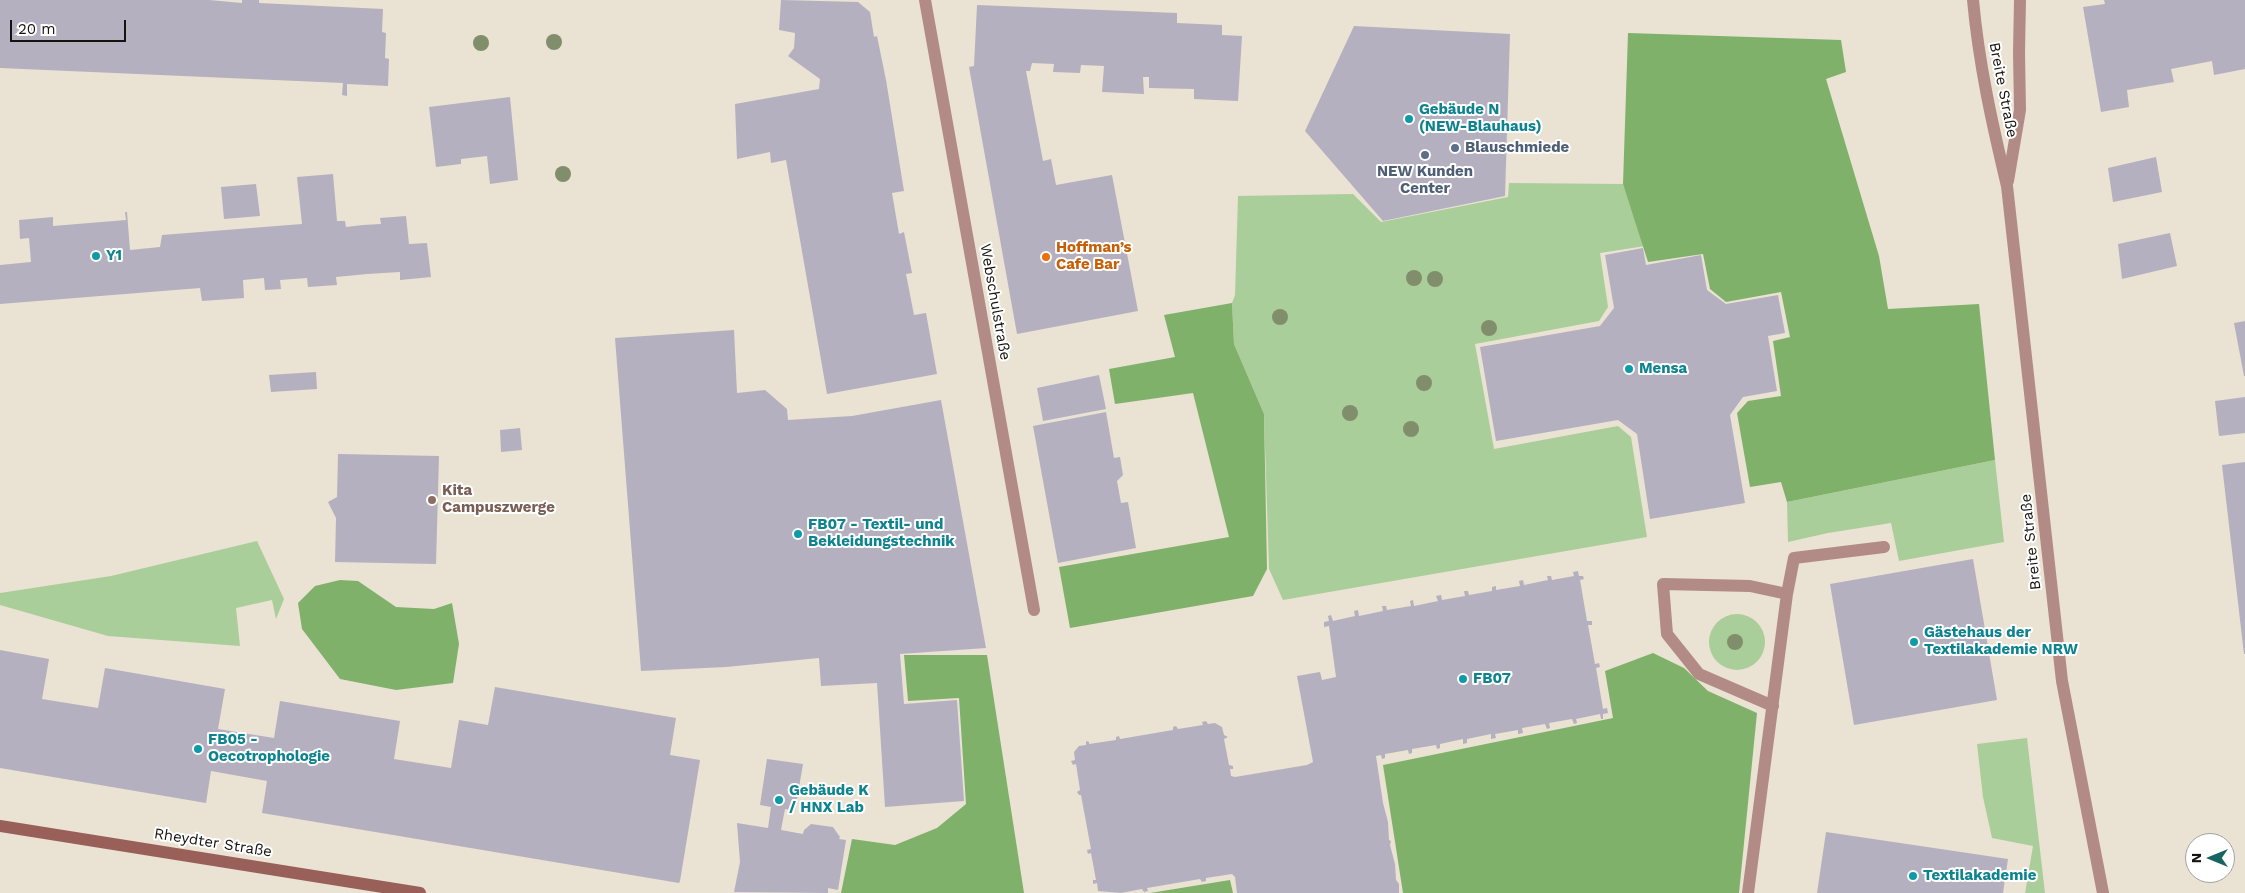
<!DOCTYPE html>
<html>
<head>
<meta charset="utf-8">
<style>
  body { margin:0 }
  #map { position:relative; width:2245px; height:893px; overflow:hidden; background:#eae2d3; font-family:"Work Sans",sans-serif }
  canvas { display:block }
  .north { position:absolute; left:2185px; top:833px; width:50px; height:50px; box-sizing:border-box; background:#fff; border:1px solid #a2a19f; border-radius:50%; rotate:270deg; font-size:14px; font-weight:700; line-height:20px; text-align:center; color:#16130e }
  .north::after { content:''; display:block; margin:auto; width:18px; height:22px; background:#176561; clip-path:polygon(50% 0,100% 100%,50% 72%,0 100%) }
  .scale { position:absolute; left:10px; top:20px; width:116px; height:22px; box-sizing:border-box; border:2px solid #16130e; border-top:0; padding-left:6px; font-size:15px; line-height:18px; white-space:nowrap; color:#16130e; -webkit-text-stroke:4px #fff; paint-order:stroke }
</style>
</head>
<body>
<div id="map">
<canvas width="2245" height="893"></canvas>
<div class="north">N</div>
<div class="scale">20 m</div>
</div>
<script>
const ctx = document.querySelector('canvas').getContext('2d');
ctx.lineJoin = 'round';
function paint(path, color) {
  ctx.fillStyle = color;
  ctx.fill(path, 'evenodd');
}
function strokePath(path, color, width, dash) {
  ctx.strokeStyle = color;
  ctx.lineWidth = width;
  ctx.lineCap = dash ? 'butt' : 'round';
  ctx.setLineDash(dash || []);
  ctx.stroke(path);
}
function label(font, color, halo, rows, align = 'center') {
  ctx.font = font + ' "Work Sans",sans-serif';
  ctx.lineWidth = 4;
  ctx.setLineDash([]);
  ctx.textBaseline = 'middle';
  ctx.strokeStyle = halo;
  ctx.fillStyle = color;
  for (const [text, x, y, turn = 0] of rows) {
    ctx.save();
    ctx.translate(x, y);
    ctx.rotate((+turn || 0) * Math.PI / 180);
    ctx.textAlign = isNaN(turn) ? turn : align;
    if (halo) ctx.strokeText(text, 0, 0);
    ctx.fillText(text, 0, 0);
    ctx.restore();
  }
}
const green = new Path2D(`
  M1509,183L1623,184L1645,246L1600,253L1608,307L1599,321L1475,344L1494,449L1618,426L1631,437L1647,537L1283,600L1269,569L1264,414L1234,344L1232,303L1235,295L1238,196L1353,194L1381,222L1508,197Z
  M1995,460L2004,542L1899,561L1891,523L1828,533L1788,542L1787,502Z
  M257,541L284,599L276,619L272,600L236,608L240,646L108,636L0,605V593L111,576Z
  M1709 642a28 28 0 1 1 56 0a28 28 0 1 1-56 0Z
  M2027,738L2045,893H2025L2033,846L1992,838L1983,797L1977,744Z`);
const forest = new Path2D(`
  M1628,33L1841,40L1846,72L1826,79L1879,256L1888,309L1979,304L1995,460L1787,502L1781,482L1750,487L1737,413L1748,401L1781,396L1773,341L1790,337L1781,292L1726,302L1710,289L1703,254L1648,262L1623,184Z
  M1232,303L1234,344L1264,414L1267,569L1253,596L1070,628L1059,567L1229,537L1193,393L1115,404L1109,369L1175,357L1164,315Z
  M340,580L358,581L396,607L434,609L452,603L459,644L453,683L396,690L340,679L302,629L298,603L315,586Z
  M1653,653L1684,668L1708,691L1757,713L1739,893H1403L1383,765L1613,718L1605,671Z
  M904,655H987L1024,893H841L852,839L895,845L937,828L966,804L959,698L908,701Z
  M1230,880L1233,893H1150Z`);
const building = new Path2D(`
  M0,0H209L242,3V0H259V3L383,9L382,32L386,33L385,58L389,59L388,86L347,84V96L342,95L343,83L0,68Z
  M781,0L858,2L870,12L874,37L877,36L886,80L904,191L892,193L899,234L904,232L912,273L906,274L914,315L926,313L937,374L827,394L786,160L771,163L770,152L737,159L735,104L819,89L820,79L788,56L794,48L795,33L779,30Z
  M2104,0H2245V69L2214,75L2212,61L2171,69L2174,82L2127,90L2129,107L2101,112L2083,7L2105,4Z
  M977,5L1177,13V23L1222,25V35L1242,36L1238,101L1194,99V89L1149,88V77H1143L1144,94L1102,92L1104,66L1081,65L1080,73L1053,72L1054,64L1032,63L1030,71H1026L1043,161L1051,159L1056,185L1112,175L1138,311L1017,334L969,67L974,66Z
  M1354,26L1510,34L1505,196L1383,221L1305,131Z
  M510,97L518,180L490,184L487,156L461,159V164L436,167L429,107Z
  M2156,157L2162,192L2113,202L2108,168Z
  M333,174L337,221H345L346,227L363,225L381,224L380,218L406,216L409,244L427,243L431,277L400,280V272L367,274L336,277L337,285L308,287L307,278L280,280L281,289L265,290L264,278L243,280L244,298L202,301L200,288L0,304V265L31,262L29,238L20,239L19,220L53,217V226L126,220L125,212H127L130,250L160,247L162,235L302,224L297,177Z
  M256,184L260,216L224,219L221,187Z
  M2170,233L2177,266L2122,279L2118,244Z
  M1643,248L1646,265L1701,255L1707,290L1726,304L1778,295L1785,333L1768,336L1777,391L1743,397L1730,415L1745,503L1650,519L1637,434L1618,420L1496,441L1480,347L1600,326L1614,308L1605,255Z
  M2245,321V376H2244L2234,323Z
  M734,330L737,393L765,390L787,409L788,420L852,416L941,400L986,648L900,654L904,704L957,700L964,801L885,807L877,683L821,686L819,658L726,667L641,671L615,338Z
  M316,372L317,389L271,392L269,375Z
  M1099,375L1106,409L1043,421L1037,388Z
  M2245,397V433L2219,436L2215,401Z
  M1106,412L1114,458L1120,457L1123,475L1117,481L1121,503L1128,502L1136,548L1058,563L1033,426Z
  M520,428L522,450L501,452L500,430Z
  M338,454L439,456L436,564L335,562L336,518L328,502L337,497Z
  M2245,462V654H2244L2222,465Z
  M1973,559L1997,700L1854,725L1830,584Z
  M1578,571L1579,576H1583L1584,579L1580,580L1587,621H1592V625H1588L1595,664L1599,663L1600,667L1596,668L1603,709L1607,708L1608,713L1603,714V719H1601L1600,714L1576,719L1577,723L1574,724L1572,719L1549,723L1550,728L1547,729L1545,724L1522,728L1523,733L1518,734V730L1495,734L1496,738L1491,739V734L1467,739V743L1463,744V739L1440,744V748L1437,749L1436,745L1412,749V753L1409,754L1408,750L1385,754V758L1382,759L1381,755L1376,756L1383,803L1388,822L1389,840L1391,841L1390,845L1395,864L1396,880L1399,884V893H1237L1235,877L1232,874L1206,878V881L1202,882L1200,879L1147,888L1148,891L1144,892L1142,889L1121,893L1098,891L1097,883L1093,884V880H1096L1091,853L1088,854L1087,850L1091,849L1081,795H1079L1077,792L1080,790L1076,764L1073,765L1071,761L1075,760L1074,752L1079,746L1086,745V741L1089,742V744L1116,740V737L1119,736L1120,739L1173,730V727L1176,726L1178,729L1203,725L1202,722L1206,721L1208,724L1215,723L1222,727L1224,735L1228,737L1224,739L1229,765L1233,766V769H1230L1231,776L1235,777L1307,765L1313,762L1297,676L1320,672L1322,680L1336,677L1329,626L1324,627V622L1329,621L1328,616L1331,615L1333,621L1355,616L1354,611L1358,610L1359,616L1383,611L1382,606H1386L1387,610L1411,606L1410,601L1413,600L1414,606L1438,601L1436,596L1441,595L1442,600L1465,596L1464,591H1468L1469,595L1492,591V587L1496,586V590L1520,586L1519,581L1523,580L1524,585L1548,580L1547,576H1551L1552,580L1574,576L1573,572Z
  M0,650L49,659L42,699L98,708L105,668L225,689L218,729L274,738L280,701L400,721L394,759L451,768L459,720L488,725L495,687L676,718L670,755L700,760L680,881L679,883L262,813L267,781L211,771L206,803L0,768Z
  M767,759L803,764L795,811L785,809L781,830L803,834L804,830L811,824L833,827L840,837L839,839L846,840L838,890L828,888V893L734,892L740,862L737,823L768,828L771,807L760,805Z
  M1826,832L2008,859L2003,893H1817Z`);
const service = new Path2D(`
  M1787,594L1794,558L1884,547
  M1748,893L1787,594L1750,586L1663,584L1667,634L1699,674L1773,706`);
const minor = new Path2D(`
  M925,0L1034,610`);
const tertiary = new Path2D(`
  M1973,0C1979,65 1992,123 2007,186L2062,681L2103,893
  M2008,181L2020,110L2019,53L2020,0`);
const secondary = new Path2D(`
  M0,826L420,893`);
const trees = [
  [554,42],
  [481,43],
  [563,174],
  [1414,278],
  [1435,279],
  [1280,317],
  [1489,328],
  [1424,383],
  [1350,413],
  [1411,429],
  [1735,642]
];
const markers = [
  [1409,119,5,"#0f9aa8"],
  [1455,148,5,"#5c6f8a"],
  [1425,155,5,"#5c6f8a"],
  [96,256,5,"#0f9aa8"],
  [1046,257,5,"#e8710a"],
  [1629,369,5,"#0f9aa8"],
  [432,500,5,"#8d6e63"],
  [798,534,5,"#0f9aa8"],
  [1914,642,5,"#0f9aa8"],
  [1463,679,5,"#0f9aa8"],
  [198,749,5,"#0f9aa8"],
  [779,800,5,"#0f9aa8"],
  [1913,876,5,"#0f9aa8"]
];
const streetNames = [
  ["Breite Straße",2003,90,79],
  ["Webschulstraße",995,302,80],
  ["Breite Straße",2031,542,-96],
  ["Rheydter Straße",213,843,9]
];
const cultureNames = [
  ["Gebäude N",1419,110],
  ["(NEW-Blauhaus)",1419,127],
  ["Y1",106,256],
  ["Mensa",1639,369],
  ["FB07 - Textil- und",808,525],
  ["Bekleidungstechnik",808,542],
  ["Gästehaus der",1924,633],
  ["Textilakademie NRW",1924,650],
  ["FB07",1473,679],
  ["FB05 -",208,740],
  ["Oecotrophologie",208,757],
  ["Gebäude K",789,791],
  ["/ HNX Lab",789,808],
  ["Textilakademie",1923,876]
];
const serviceNames = [
  ["Blauschmiede",1465,148],
  ["NEW Kunden",1425,172,"center"],
  ["Center",1425,189,"center"]
];
const foodNames = [
  ["Hoffman’s",1056,248],
  ["Cafe Bar",1056,265]
];
const educationNames = [
  ["Kita",442,491],
  ["Campuszwerge",442,508]
];
paint(green, '#aace9a');
paint(forest, '#80b16a');
paint(building, '#b5b0bf');
strokePath(service, '#b38b86', 12);
strokePath(minor, '#b38b86', 12);
strokePath(tertiary, '#b38b86', 12);
strokePath(secondary, '#99605a', 12);
ctx.fillStyle = '#808e6c';
for (const [x, y] of trees) {
  ctx.beginPath();
  ctx.arc(x, y, 8, 0, 2 * Math.PI);
  ctx.fill();
}
for (const [x, y, r, color] of markers) {
  const dot = new Path2D();
  dot.arc(x, y, r, 0, 2 * Math.PI);
  ctx.fillStyle = color;
  ctx.fill(dot);
  strokePath(dot, '#fff', 2);
}
label('15px', '#16130e', '#fff', streetNames);
label('bold 15px', '#0d838f', '#fff', cultureNames, 'left');
label('bold 15px', '#4e5e75', '#fff', serviceNames, 'left');
label('bold 15px', '#c56008', '#fff', foodNames, 'left');
label('bold 15px', '#785e54', '#fff', educationNames, 'left');
</script>
</body>
</html>
